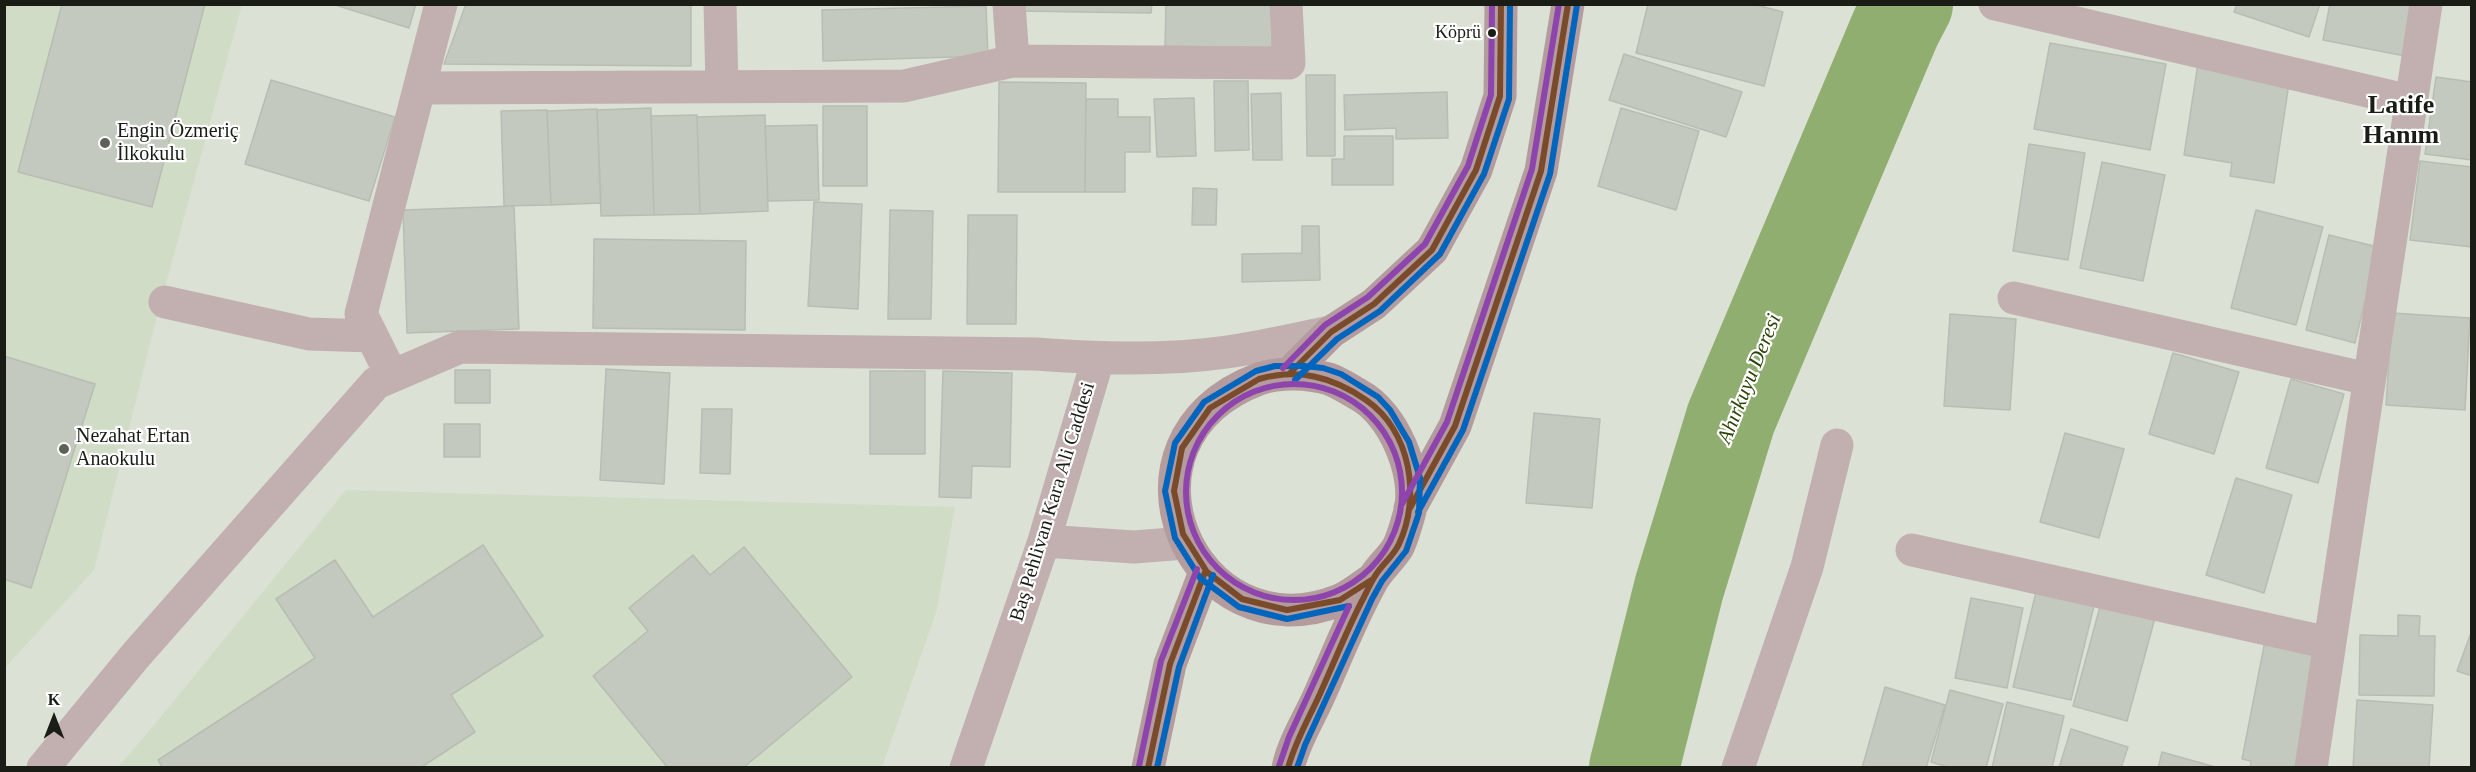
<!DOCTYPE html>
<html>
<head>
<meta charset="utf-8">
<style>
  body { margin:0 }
  #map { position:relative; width:2476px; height:772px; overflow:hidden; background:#dbe2d5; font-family:Georgia,serif }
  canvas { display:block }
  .frame { position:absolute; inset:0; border:6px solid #191d16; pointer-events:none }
  .north { position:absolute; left:24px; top:688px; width:60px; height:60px; -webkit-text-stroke:4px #fff; paint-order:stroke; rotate:0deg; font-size:16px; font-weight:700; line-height:24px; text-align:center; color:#191d16 }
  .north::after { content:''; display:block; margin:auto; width:21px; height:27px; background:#191d16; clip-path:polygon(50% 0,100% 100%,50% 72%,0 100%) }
</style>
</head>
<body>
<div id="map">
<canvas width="2476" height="772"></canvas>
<div class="frame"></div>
<div class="north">K</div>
</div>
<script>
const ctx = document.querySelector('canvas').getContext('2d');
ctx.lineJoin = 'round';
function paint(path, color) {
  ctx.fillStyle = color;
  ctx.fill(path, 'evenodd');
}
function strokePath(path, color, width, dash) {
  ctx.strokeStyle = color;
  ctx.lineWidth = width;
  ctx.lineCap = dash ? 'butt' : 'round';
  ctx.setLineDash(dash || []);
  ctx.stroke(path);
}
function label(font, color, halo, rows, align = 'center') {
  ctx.font = font + ' Georgia,serif';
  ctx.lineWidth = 4.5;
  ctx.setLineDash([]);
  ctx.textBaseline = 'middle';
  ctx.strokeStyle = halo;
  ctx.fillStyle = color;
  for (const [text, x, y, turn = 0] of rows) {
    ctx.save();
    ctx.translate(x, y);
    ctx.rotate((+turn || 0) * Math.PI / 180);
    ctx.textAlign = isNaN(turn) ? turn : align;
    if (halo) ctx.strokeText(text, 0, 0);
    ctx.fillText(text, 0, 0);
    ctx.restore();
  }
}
const built = new Path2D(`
  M5,5H242L154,328L94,570L5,668Z
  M346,490L955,507L937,610L882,767L117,768L150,730Z`);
const river = new Path2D(`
  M1634,768L1679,588L1731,418L1896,27L1908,4`);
const building = new Path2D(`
  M62,4H205L152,207L18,172Z
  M332,4H416L409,28Z
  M466,4H691V66L444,64Z
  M1016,4H1152L1151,13L1016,11Z
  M1166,4H1273L1272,48L1165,46Z
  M1648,4H1753L1783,12L1764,86L1636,53Z
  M2237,4H2320L2309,37L2234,12Z
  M2330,4H2421L2410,57L2323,40Z
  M986,6L988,56L823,61L822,10Z
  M2050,43L2166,64L2150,150L2034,129Z
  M1624,54L1742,92L1726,137L1609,100Z
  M2198,63L2290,77L2274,183L2230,176L2232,163L2184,155Z
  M1306,75H1335V156H1307Z
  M2436,77L2472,82V160L2425,154Z
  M271,80L395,117L369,201L245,164Z
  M1214,81H1248L1249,150L1215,151Z
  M999,82L1086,83L1085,192H998Z
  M1447,92L1448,138L1396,139V128L1345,130L1344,95Z
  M1281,93L1282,160H1253L1251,94Z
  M1194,98L1196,156L1157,157L1154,99Z
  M1086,99H1118V117H1150V152H1125V192H1085Z
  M823,106H867V186H823Z
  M651,108L654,215L601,216L597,110Z
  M1621,108L1699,131L1676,210L1598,186Z
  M597,109L601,203L551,205L547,111Z
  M547,110L551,205L504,206L501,111Z
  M697,115L700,214L654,215L651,116Z
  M765,115L768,211L700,214L697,117Z
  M817,125L819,200L768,201L765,126Z
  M1344,136H1393V185H1332V159H1344Z
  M2029,144L2085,153L2068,260L2013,251Z
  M2420,161L2472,167V247L2410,240Z
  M2102,162L2165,175L2143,281L2080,268Z
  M1193,188L1217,189L1216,225H1192Z
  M814,202L862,204L858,309L808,306Z
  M514,206L519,329L407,333L403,210Z
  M890,210L933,211L931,319H888Z
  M2256,210L2323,227L2296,325L2231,308Z
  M968,215H1017L1016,324H967Z
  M1302,226H1319L1320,280L1242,282V254L1302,253Z
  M2329,235L2378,247L2355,343L2306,330Z
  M594,239L746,241L745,330L593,328Z
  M2392,313L2470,318L2465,410L2386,405Z
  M1950,314L2016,319L2010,410L1944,406Z
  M2173,353L2239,372L2214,454L2149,434Z
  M4,356L95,384L31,588L4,579Z
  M606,369L670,373L664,484L600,480Z
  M455,370H490V403H455Z
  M870,371H925V454H870Z
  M943,371L1012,373L1010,467L972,466L971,498L939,497Z
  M2291,379L2344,394L2318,483L2266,468Z
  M702,409H732L730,474L700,473Z
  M1534,413L1600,419L1592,508L1526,503Z
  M444,424H480V457H444Z
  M2065,433L2124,449L2099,538L2040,522Z
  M2236,478L2292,495L2264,593L2206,575Z
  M483,545L543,636L451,695L475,732L420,768H163L158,760L315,658L276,599L335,560L373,617Z
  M744,547L852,677L743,768H668L593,676L648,631L629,608L693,555L710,575Z
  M2037,588L2095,602L2071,700L2013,687Z
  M1971,598L2023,608L2007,688L1955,678Z
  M2101,603L2155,618L2127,721L2073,706Z
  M2398,615L2420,616L2419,636H2435L2434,696L2359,695L2360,635L2398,636Z
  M2472,630V676L2457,671Z
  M2265,641L2325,652L2303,768H2250L2251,761L2242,759Z
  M1885,687L1945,705L1926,768H1862Z
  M1950,690L2003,704L1986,768H1951L1931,762Z
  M2357,700L2433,705L2429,768H2353Z
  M2007,702L2064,716L2052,768H1992Z
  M2071,729L2128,747L2121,768H2059Z
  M2162,752L2219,768H2158Z`);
const minor = new Path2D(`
  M720,4L722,86
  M1009,4L1013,61
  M1995,4L2410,101
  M420,88L904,86L1013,61L1289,63L1286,4
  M2014,298L2368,379
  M165,302L309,334L372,336
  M392,376L361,314L441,4
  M1044,541L1134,547L1185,543
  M1912,550L2329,643
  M43,768L136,655L376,383L460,347L1036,354C1099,359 1164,361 1227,352C1262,347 1296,339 1331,332
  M966,768L1044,541L1098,359
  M1738,768L1807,567L1837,445
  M2311,768L2426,4`);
const major = new Path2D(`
  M1289,374L1331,332L1374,304L1432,250L1476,170L1500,96L1501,4
  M1410,508L1455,426L1541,171L1568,4
  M1148,768L1170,664L1205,572
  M1288,768C1293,744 1308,720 1318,698C1336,659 1351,618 1372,581C1379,568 1391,559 1398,547C1403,537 1407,522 1410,511C1419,474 1393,413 1359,395C1350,390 1340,383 1329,379C1308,373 1280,372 1259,379C1097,440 1192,659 1340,600C1352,595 1362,586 1373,579`);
const bus1 = new Path2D(`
  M1289,374L1331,332L1374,304L1432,250L1476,170L1500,96L1501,4
  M1410,508L1455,426L1541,171L1568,4
  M1148,768L1170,664L1205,572
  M1288,768C1295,742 1308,720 1319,696C1334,663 1347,629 1364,597C1368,589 1372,580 1377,573C1384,563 1394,555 1399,544C1421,497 1411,431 1366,400C1333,377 1299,368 1259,379L1210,408L1182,448L1174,491L1183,534L1207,572L1242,599L1287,610L1340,600L1373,579`);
const bus2 = new Path2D(`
  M1295,380L1337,339L1380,311L1440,254L1484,174L1509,99L1510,4
  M1418,512L1463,430L1550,174L1577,5
  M1157,768L1179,667L1213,575
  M1297,768L1305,745L1372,599L1382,581L1406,551L1419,513L1420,478L1409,442L1390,410L1378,397L1341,374L1323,368L1304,366H1275L1256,371L1204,402L1175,443L1165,491L1175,538L1200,578L1239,607L1287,619L1349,606`);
const bus3 = new Path2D(`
  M1283,368L1325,325L1368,297L1425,244L1468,166L1491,95L1492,4
  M1186 492a108 108 0 1 1 216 0a108 108 0 1 1-216 0Z
  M1402,504L1447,422L1532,169L1559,4
  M1139,766L1161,661L1197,569
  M1279,766L1289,737L1349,606`);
const markers = [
  [1492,33,5,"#191d16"],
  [105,143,6,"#5d6259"],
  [64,449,6,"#5d6259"]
];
const busNames = [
  ["Köprü",1481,33]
];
const poiNames = [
  ["Engin Özmeriç",117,132],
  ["İlkokulu",117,155],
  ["Nezahat Ertan",76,437],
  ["Anaokulu",76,460]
];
const streetNames = [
  ["Baş Pehlivan Kara Ali Caddesi",1053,502,-73]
];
const waterNames = [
  ["Ahırkuyu Deresi",1750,379,-68]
];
const districtNames = [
  ["Latife",2401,106],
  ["Hanım",2401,136]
];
paint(built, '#d1dcc7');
strokePath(river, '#91ae71', 90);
paint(building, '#c3c9bf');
strokePath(building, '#b8bdb3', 1.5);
strokePath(minor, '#c2afb0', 33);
strokePath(major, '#b39b9e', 33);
strokePath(bus1, '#7a4b2a', 6);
strokePath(bus2, '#0065bd', 6);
strokePath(bus3, '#8e44ad', 6);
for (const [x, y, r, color] of markers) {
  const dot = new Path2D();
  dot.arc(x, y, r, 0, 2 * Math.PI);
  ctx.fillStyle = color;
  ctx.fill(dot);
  strokePath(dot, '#fff', 2);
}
label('18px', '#191d16', '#fff', busNames, 'right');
label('20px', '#191d16', '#fff', poiNames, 'left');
label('20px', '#191d16', '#fff', streetNames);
label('italic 21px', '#2b4407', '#fff', waterNames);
label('bold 26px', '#191d16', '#fff', districtNames);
</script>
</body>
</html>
